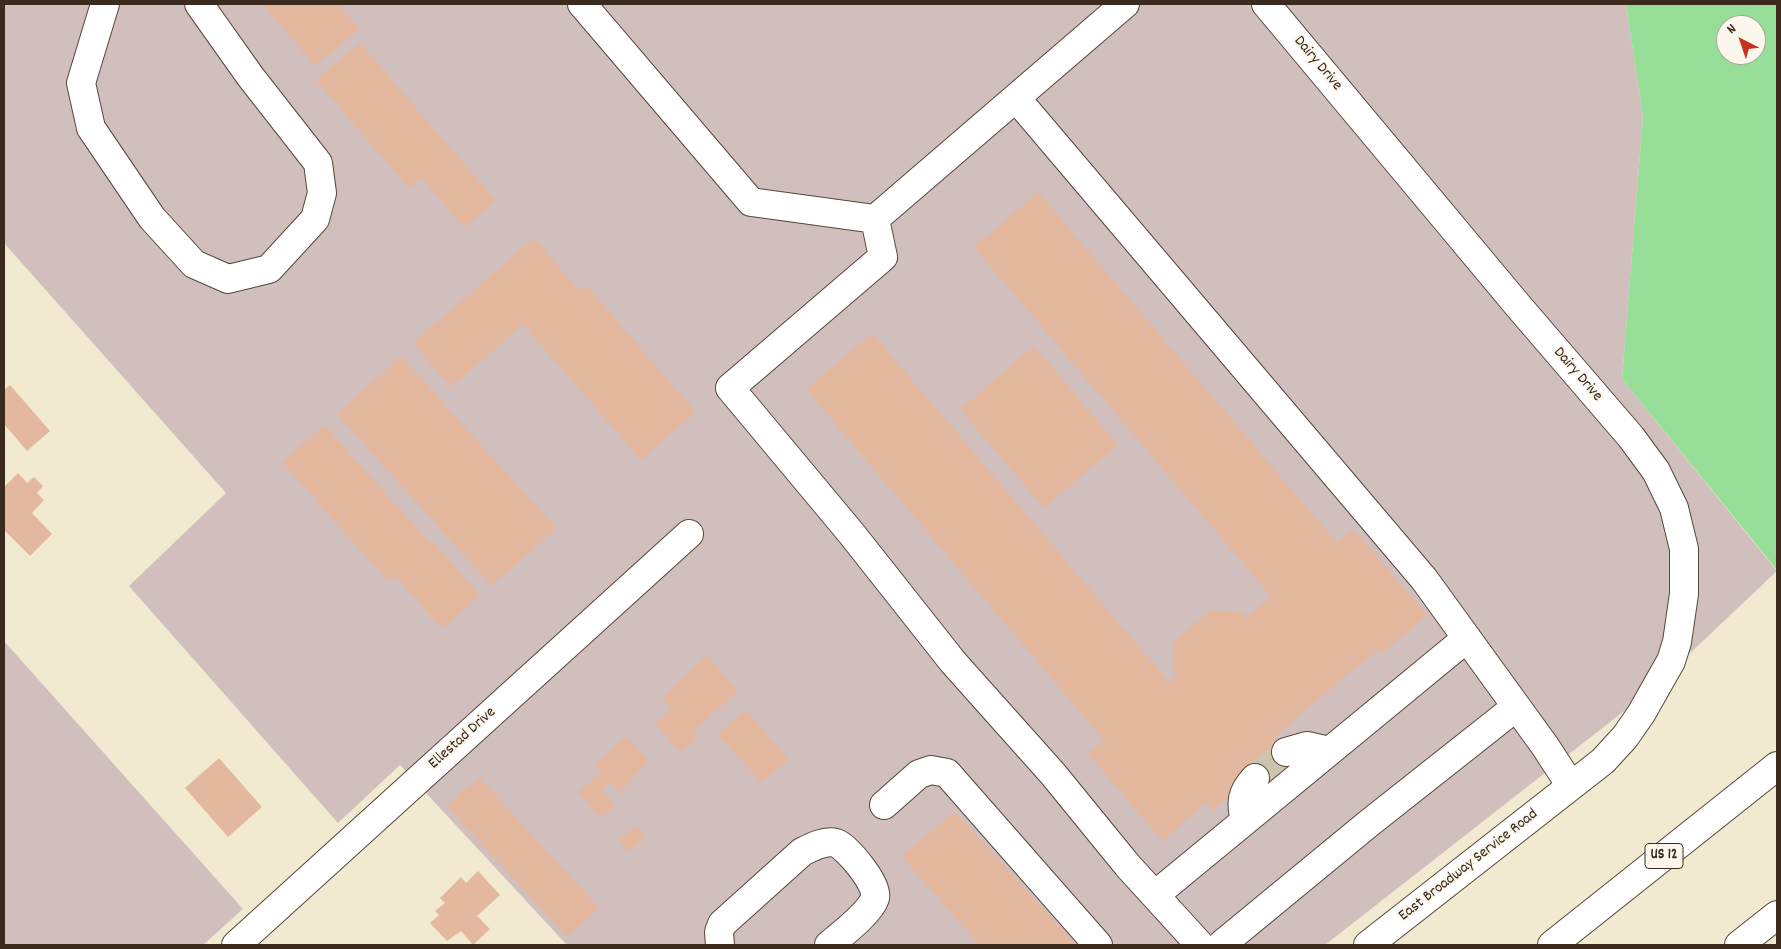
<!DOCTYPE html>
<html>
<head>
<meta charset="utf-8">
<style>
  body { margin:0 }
  #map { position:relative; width:1781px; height:949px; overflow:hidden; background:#f1ead1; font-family:Dekko,sans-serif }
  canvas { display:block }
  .frame { position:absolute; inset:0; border:5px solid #3b2a1e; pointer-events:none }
  .north { position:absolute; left:1716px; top:15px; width:50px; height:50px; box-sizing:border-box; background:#fbf7ec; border:1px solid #aea59a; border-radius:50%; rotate:319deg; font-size:14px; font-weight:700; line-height:20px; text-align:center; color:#3b2a1e }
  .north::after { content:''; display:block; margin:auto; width:18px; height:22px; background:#c8321e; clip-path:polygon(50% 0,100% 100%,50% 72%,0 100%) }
</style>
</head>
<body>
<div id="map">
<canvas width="1781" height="949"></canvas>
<div class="frame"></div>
<div class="north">N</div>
</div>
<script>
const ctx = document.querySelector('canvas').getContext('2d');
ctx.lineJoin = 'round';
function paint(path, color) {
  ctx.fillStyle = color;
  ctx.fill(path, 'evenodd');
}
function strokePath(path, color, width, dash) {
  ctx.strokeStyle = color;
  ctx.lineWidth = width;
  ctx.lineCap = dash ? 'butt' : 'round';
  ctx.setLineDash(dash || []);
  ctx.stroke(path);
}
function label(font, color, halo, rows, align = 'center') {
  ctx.font = font + ' Dekko,sans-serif';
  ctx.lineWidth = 4;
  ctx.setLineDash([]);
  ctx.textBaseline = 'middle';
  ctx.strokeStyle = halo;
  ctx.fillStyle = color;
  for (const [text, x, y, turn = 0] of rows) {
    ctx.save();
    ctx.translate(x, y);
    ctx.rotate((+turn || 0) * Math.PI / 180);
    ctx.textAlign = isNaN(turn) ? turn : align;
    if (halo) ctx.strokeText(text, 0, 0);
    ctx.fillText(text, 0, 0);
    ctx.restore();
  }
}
const industrial = new Path2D(`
  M4,4H1626L1643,116L1622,379L1777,571L1651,690L1325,945H567L400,765L338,823L129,586L226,493L4,243Z
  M4,641L243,909L203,945H4Z`);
const green = new Path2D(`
  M1626,4H1777V570L1622,379L1643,116ZM1726,25H1756V55H1726Z`);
const building = new Path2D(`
  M262,4H338L359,29L315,66Z
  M360,43L496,201L464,228L421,177L409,188L316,80Z
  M1038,192L1337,543L1353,529L1427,615L1382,654L1378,649L1274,737L1301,769L1269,795L1243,765V785L1212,810L1206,803L1163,841L1088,754L1104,740L806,389L872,333L1169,682L1177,675L1173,670V642L1211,610L1242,612L1246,617L1271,596L974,247Z
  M534,238L579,290L586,285L696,412L641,460L523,324L451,387L413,343Z
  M1034,346L1118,445L1044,508L960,409Z
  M401,356L556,528L492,586L337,414Z
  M10,385L50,431L27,451L4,424V390Z
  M324,425L431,544L433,542L480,595L443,629L395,576L389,582L282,462Z
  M18,473L27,483L34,477L43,486L37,493L44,500L32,513L52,534L30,556L4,530V487Z
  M707,656L738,691L693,731L698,736L681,752L655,724L671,709L662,698Z
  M746,710L788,759L761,783L718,734Z
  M626,736L649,761L629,780L631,782L620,792L610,782L602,790L615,805L601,818L577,792L602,773L595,765Z
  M219,758L262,807L228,837L185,788Z
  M479,777L599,908L567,937L447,806Z
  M955,812L1076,945H980L901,856Z
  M637,825L646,835L629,852L619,841Z
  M478,871L500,895L477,916L490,929L473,945L461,931L447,941L430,923L439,915L435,911L445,903L440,898L461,877L466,883Z`);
const minorTunnel = new Path2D(`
  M1255,778L1286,752`);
const minor = new Path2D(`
  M105,4L81,83L91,128L152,218L194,264L228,279L269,269L315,219L322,193L318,163L250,76L199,4
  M582,4L751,202L875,219L1125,4
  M1266,4L1520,308L1631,437L1656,471L1674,508L1684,549V594L1677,642L1671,661L1641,714L1625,737L1603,761L1368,945
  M1016,98L1424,579L1545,746L1571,786
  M875,219L883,257L730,388L851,533L953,662L1053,774L1128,866L1200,945
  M1286,752L1307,746L1329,751
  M884,805L919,774L931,770L947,773L1098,945
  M1245,820C1240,802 1242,792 1255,778
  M1155,895L1467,638
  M236,945L689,534
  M720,945L719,932L722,924L802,852C812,847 825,840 836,843C847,847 879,885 875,898C870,913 842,934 829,945
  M1221,945L1368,824L1516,707`);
const highway = new Path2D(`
  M1552,945L1777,766
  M1739,945L1777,915`);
const shields = [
  [1664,856,38]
];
const shieldNames = [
  ["US 12",1664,856]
];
const streetNames = [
  ["Dairy Drive",1317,64,50],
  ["Dairy Drive",1577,375,49],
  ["Ellestad Drive",463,739,-42],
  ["East Broadway Service Road",1469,866,-38]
];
paint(industrial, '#d1bfbd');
paint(green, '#97de98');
paint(building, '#e4b79f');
strokePath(minorTunnel, '#cdc4ad', 28, [28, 14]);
strokePath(minor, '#564739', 30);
strokePath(highway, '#564739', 30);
strokePath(minor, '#fff', 28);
strokePath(highway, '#fff', 28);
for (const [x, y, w] of shields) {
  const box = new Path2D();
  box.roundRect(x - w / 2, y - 12.5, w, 25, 4);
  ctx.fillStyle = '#fbf7ec';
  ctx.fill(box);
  strokePath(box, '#3b2a1e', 1);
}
label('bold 15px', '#3b2a1e', null, shieldNames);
label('16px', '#3b2a1e', '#fbf7ec', streetNames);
</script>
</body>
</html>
